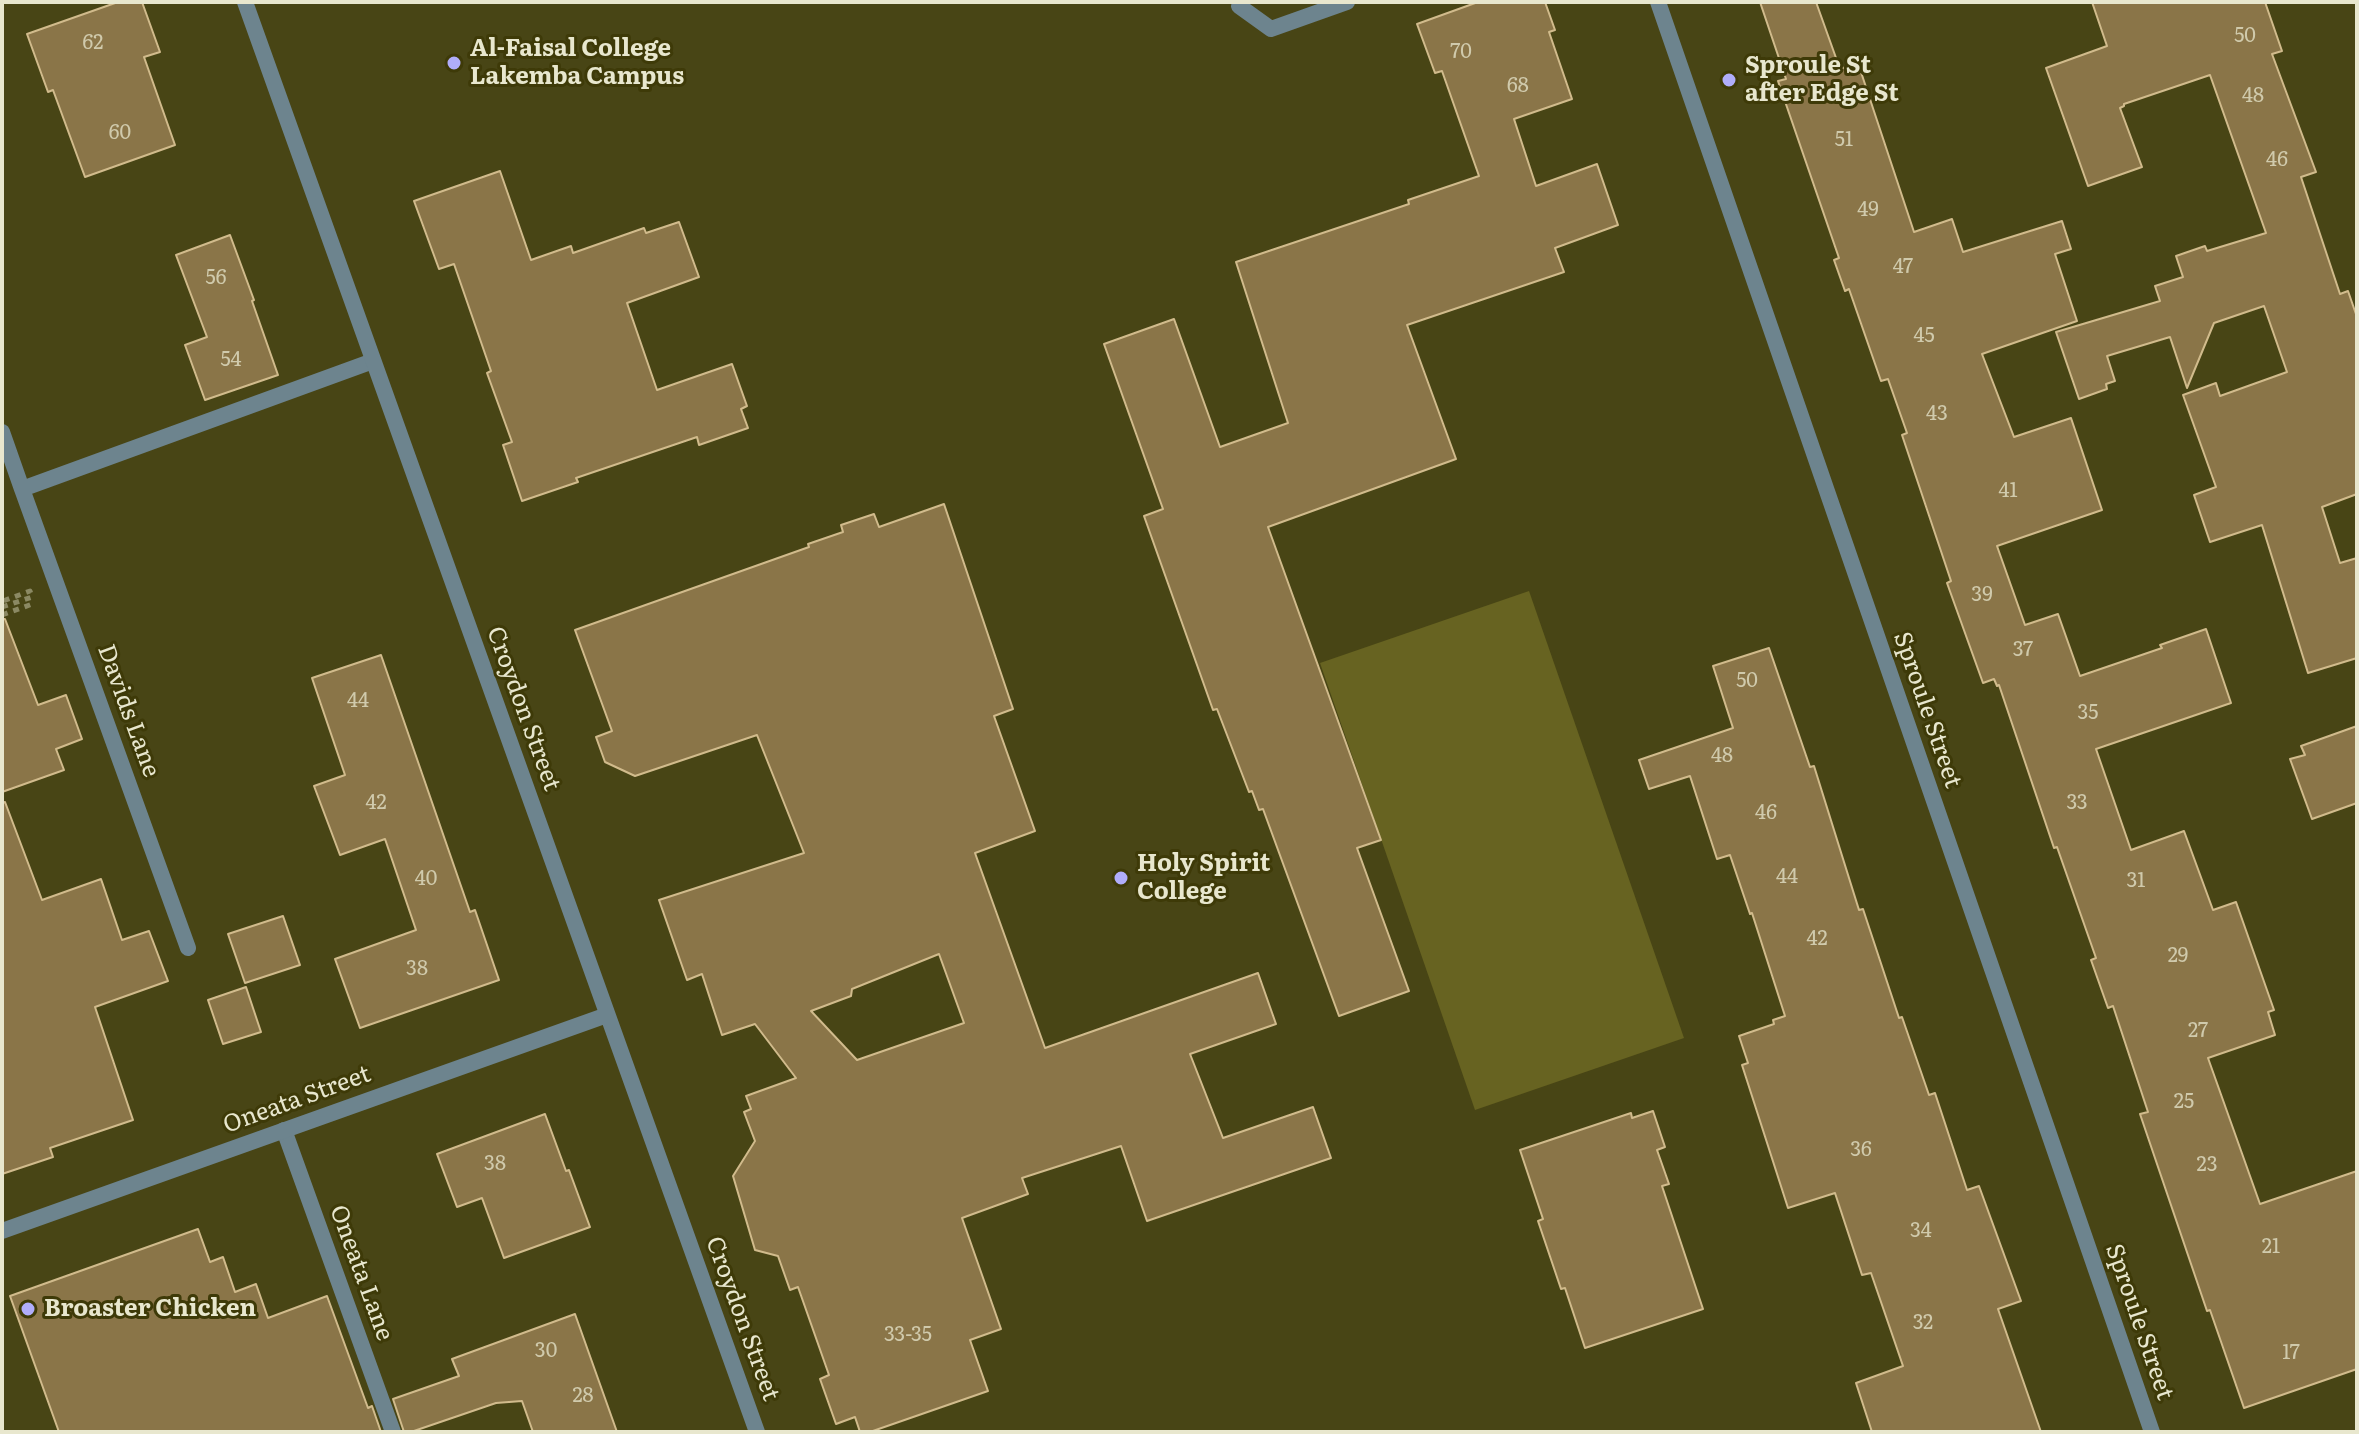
<!DOCTYPE html>
<html>
<head>
<meta charset="utf-8">
<style>
  body { margin:0 }
  #map { position:relative; width:2359px; height:1434px; overflow:hidden; background:#484515; font-family:Literata,serif }
  canvas { display:block }
  .frame { position:absolute; inset:0; border:4px solid #e8e7ce; pointer-events:none }
</style>
</head>
<body>
<div id="map">
<canvas width="2359" height="1434"></canvas>
<div class="frame"></div>
</div>
<script>
const ctx = document.querySelector('canvas').getContext('2d');
ctx.lineJoin = 'round';
function paint(path, color) {
  ctx.fillStyle = color;
  ctx.fill(path, 'evenodd');
}
function strokePath(path, color, width, dash) {
  ctx.strokeStyle = color;
  ctx.lineWidth = width;
  ctx.lineCap = dash ? 'butt' : 'round';
  ctx.setLineDash(dash || []);
  ctx.stroke(path);
}
function label(font, color, halo, rows, align = 'center') {
  ctx.font = font + ' Literata,serif';
  ctx.lineWidth = 6;
  ctx.setLineDash([]);
  ctx.textBaseline = 'middle';
  ctx.strokeStyle = halo;
  ctx.fillStyle = color;
  for (const [text, x, y, turn = 0] of rows) {
    ctx.save();
    ctx.translate(x, y);
    ctx.rotate((+turn || 0) * Math.PI / 180);
    ctx.textAlign = isNaN(turn) ? turn : align;
    if (halo) ctx.strokeText(text, 0, 0);
    ctx.fillText(text, 0, 0);
    ctx.restore();
  }
}
const green = new Path2D(`
  M1529,591L1684,1038L1475,1110L1320,663Z`);
const building = new Path2D(`
  M118,2H142L160,52L144,57L175,145L85,177L53,90L48,92L27,34Z
  M1478,2H1545L1555,30L1549,32L1572,99L1514,119L1536,186L1597,164L1618,225L1555,248L1564,272L1407,325L1456,459L1268,527L1381,840L1357,848L1409,991L1339,1016L1263,809L1259,810L1252,791L1249,792L1217,709L1213,710L1144,516L1163,509L1104,344L1174,319L1220,447L1288,423L1236,262L1409,204L1408,200L1479,176L1442,71L1435,73L1417,24Z
  M1760,2H1816L1840,69L1858,63L1914,232L1952,219L1963,252L2062,221L2071,249L2055,254L2077,321L1982,354L2014,437L2071,418L2102,510L1997,546L2025,625L2058,614L2080,676L2162,648L2160,645L2206,629L2231,703L2096,749L2131,850L2184,831L2213,910L2236,902L2274,1010L2268,1012L2275,1035L2208,1058L2260,1204L2357,1171V1369L2244,1408L2210,1310L2207,1311L2140,1114L2148,1112L2113,1006L2108,1008L2091,960L2096,958L2057,847L2054,848L1999,685L1997,686L1994,679L1983,683L1947,583L1951,581L1902,435L1907,433L1888,379L1881,381L1849,289L1845,291L1834,260L1839,258L1778,81L1786,79Z
  M2092,2H2265L2282,51L2272,54L2316,172L2301,177L2340,294L2348,291L2357,317V494L2322,507L2340,563L2357,558V658L2308,673L2262,525L2210,542L2194,495L2216,487L2183,395L2216,383L2220,396L2287,372L2264,306L2214,323L2187,388L2170,337L2107,356L2115,381L2106,384L2107,389L2079,399L2056,332L2160,301L2155,286L2183,277L2176,256L2205,246L2207,251L2266,233L2210,75L2124,104V106L2120,108L2142,167L2088,186L2046,68L2107,46Z
  M500,171L531,260L571,246L573,253L644,228L646,233L679,222L699,277L627,303L657,390L732,364L747,406L741,409L748,428L699,445L697,437L576,478L578,482L522,501L503,445L512,442L487,373L491,371L454,264L439,269L414,201Z
  M230,235L254,300L252,301L278,375L205,400L185,345L207,337L176,255Z
  M944,504L1013,709L994,716L1035,831L975,853L1045,1048L1258,973L1276,1024L1190,1054L1223,1138L1313,1107L1331,1158L1147,1221L1121,1146L1022,1178L1028,1194L962,1218L1001,1329L970,1340L988,1391L870,1432H860L855,1417L836,1424L820,1379L829,1375L798,1287L790,1290L778,1256L755,1250L733,1176L755,1141L744,1112L751,1109L746,1096L796,1078L755,1024L722,1035L702,974L687,980L659,900L804,853L757,735L635,776L605,762L596,737L612,731L575,630L809,547L808,544L843,532L841,525L874,514L879,527ZM939,954L964,1023L857,1060L811,1011L851,996L852,989Z
  M2,619H5L38,705L66,695L82,739L56,749L64,770L2,792Z
  M1769,648L1810,767L1814,766L1859,910L1863,909L1899,1018L1902,1017L1929,1095L1935,1093L1967,1190L1979,1186L2021,1301L1998,1309L2041,1432H1872L1856,1383L1903,1366L1871,1273L1862,1275L1835,1193L1788,1208L1742,1065L1748,1063L1739,1036L1774,1024L1773,1020L1785,1016L1752,913L1750,914L1730,855L1717,859L1690,776L1649,789L1639,760L1733,728L1713,666Z
  M381,655L470,912L475,910L499,980L360,1028L335,959L416,930L385,839L340,855L314,786L345,775L312,678Z
  M2357,726V803L2312,819L2290,759L2305,755L2301,746Z
  M5,802L42,900L101,879L122,940L149,931L168,981L95,1007L133,1120L50,1148L53,1157L2,1174V803Z
  M283,916L300,965L245,983L228,934Z
  M246,987L261,1032L223,1044L208,1000Z
  M1653,1111L1665,1147L1657,1150L1669,1184L1662,1186L1703,1309L1585,1348L1565,1288L1561,1289L1538,1221L1543,1219L1520,1150L1631,1113L1632,1118Z
  M545,1114L566,1171L569,1170L590,1227L504,1258L482,1198L457,1207L437,1154Z
  M198,1229L210,1262L223,1257L235,1292L256,1284L268,1318L327,1296L368,1408L372,1406L381,1432H59L10,1296Z
  M575,1314L617,1432H533L522,1401L496,1403L411,1432H404L393,1399L459,1376L452,1359Z`);
const path = new Path2D(`
  M2,607L32,597L30,591L3,601
  M2,615L35,603`);
const lane = new Path2D(`
  M1239,6L1271,29L1347,2
  M2,432L22,489
  M188,948L22,489L373,361
  M284,1130L393,1432`);
const street = new Path2D(`
  M245,2L757,1432
  M1658,2C1825,478 1986,956 2152,1432
  M2,1231L607,1015`);
const markers = [
  [454,63,8,"#b0adfa"],
  [1729,80,8,"#b0adfa"],
  [1121,878,8,"#b0adfa"],
  [28,1309,8,"#b0adfa"]
];
const numberNames = [
  ["50",2245,36],
  ["62",93,43],
  ["70",1461,52],
  ["68",1518,86],
  ["48",2253,96],
  ["60",120,133],
  ["51",1844,140],
  ["46",2277,160],
  ["49",1868,210],
  ["47",1903,267],
  ["56",216,278],
  ["45",1924,336],
  ["54",231,360],
  ["43",1937,414],
  ["41",2008,491],
  ["39",1982,595],
  ["37",2023,650],
  ["50",1747,681],
  ["44",358,701],
  ["35",2088,713],
  ["48",1722,756],
  ["42",376,803],
  ["33",2077,803],
  ["46",1766,813],
  ["44",1787,877],
  ["40",426,879],
  ["31",2136,881],
  ["42",1817,939],
  ["29",2178,956],
  ["38",417,969],
  ["27",2198,1031],
  ["25",2184,1102],
  ["36",1861,1150],
  ["38",495,1164],
  ["23",2207,1165],
  ["34",1921,1231],
  ["21",2271,1247],
  ["32",1923,1323],
  ["33-35",908,1335],
  ["30",546,1351],
  ["17",2291,1353],
  ["28",583,1396]
];
const poiNames = [
  ["Al-Faisal College",470,49],
  ["Lakemba Campus",470,77],
  ["Sproule St",1745,66],
  ["after Edge St",1745,94],
  ["Holy Spirit",1137,864],
  ["College",1137,892],
  ["Broaster Chicken",44,1309]
];
const streetNames = [
  ["Croydon Street",523,709,70],
  ["Sproule Street",1927,710,71],
  ["Davids Lane",128,711,70],
  ["Oneata Street",297,1100,-20],
  ["Oneata Lane",361,1273,70],
  ["Croydon Street",742,1319,70],
  ["Sproule Street",2139,1322,71]
];
paint(green, '#676321');
paint(building, '#8a7548');
strokePath(building, '#d1bb8c', 2);
strokePath(path, '#8b8963', 5, [6, 6]);
strokePath(lane, '#6d848e', 16);
strokePath(street, '#6d848e', 16);
for (const [x, y, r, color] of markers) {
  const dot = new Path2D();
  dot.arc(x, y, r, 0, 2 * Math.PI);
  ctx.fillStyle = color;
  ctx.fill(dot);
  strokePath(dot, '#3e3a08', 3);
}
label('20px', '#d0caac', null, numberNames);
label('bold 24px', '#e8e7ce', '#3e3a08', poiNames, 'left');
label('24px', '#e8e7ce', '#3e3a08', streetNames);
</script>
</body>
</html>
